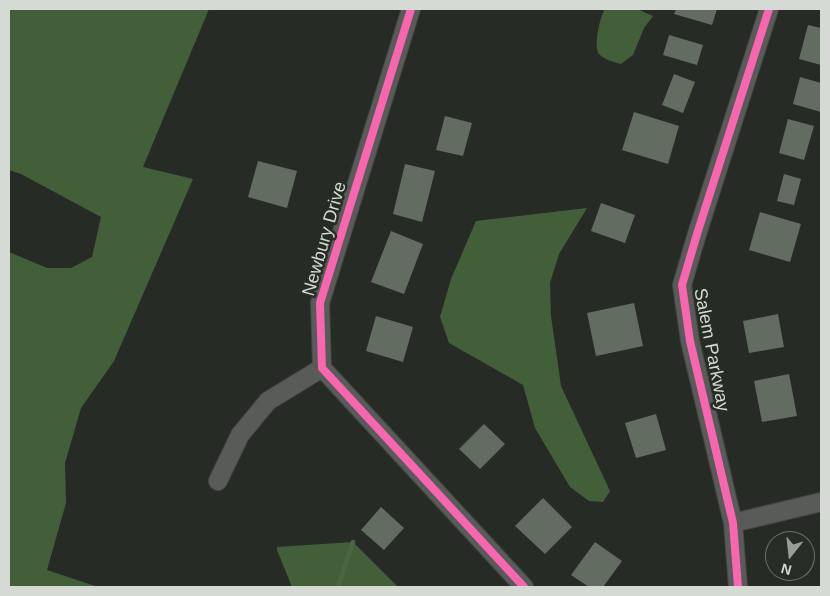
<!DOCTYPE html>
<html>
<head>
<meta charset="utf-8">
<style>
  body { margin:0 }
  #map { position:relative; width:830px; height:596px; overflow:hidden; background:#272b26; font-family:Helvetica,sans-serif }
  canvas { display:block }
  .frame { position:absolute; inset:0; border:10px solid #d6dad4; pointer-events:none }
  .north { position:absolute; left:765px; top:531px; width:50px; height:50px; box-sizing:border-box; background:#262d24; border:1px solid #6c726a; border-radius:50%; rotate:196deg; font-size:14px; font-weight:700; line-height:20px; text-align:center; color:#d6dad4 }
  .north::after { content:''; display:block; margin:auto; width:18px; height:22px; background:#999d97; clip-path:polygon(50% 0,100% 100%,50% 72%,0 100%) }
</style>
</head>
<body>
<div id="map">
<canvas width="830" height="596"></canvas>
<div class="frame"></div>
<div class="north">N</div>
</div>
<script>
const ctx = document.querySelector('canvas').getContext('2d');
ctx.lineJoin = 'round';
function paint(path, color) {
  ctx.fillStyle = color;
  ctx.fill(path, 'evenodd');
}
function strokePath(path, color, width, dash) {
  ctx.strokeStyle = color;
  ctx.lineWidth = width;
  ctx.lineCap = dash ? 'butt' : 'round';
  ctx.setLineDash(dash || []);
  ctx.stroke(path);
}
function label(font, color, halo, rows, align = 'center') {
  ctx.font = font + ' Helvetica,sans-serif';
  ctx.lineWidth = 5;
  ctx.setLineDash([]);
  ctx.textBaseline = 'middle';
  ctx.strokeStyle = halo;
  ctx.fillStyle = color;
  for (const [text, x, y, turn = 0] of rows) {
    ctx.save();
    ctx.translate(x, y);
    ctx.rotate((+turn || 0) * Math.PI / 180);
    ctx.textAlign = isNaN(turn) ? turn : align;
    if (halo) ctx.strokeText(text, 0, 0);
    ctx.fillText(text, 0, 0);
    ctx.restore();
  }
}
const forest = new Path2D(`
  M9,9H209L143,167L193,179L114,361L81,408L65,463L66,503L47,570L98,587H9V252L47,268H71L92,257L101,217L21,174L9,170Z
  M605,9H637L653,16L644,28L633,55L621,64C614,62 604,60 599,54C593,47 600,16 605,9Z
  M587,208L559,254L550,283L551,316L561,386L610,491L603,502L589,501L570,487L535,428L523,385L449,343L440,317L451,279L476,221Z
  M353,542L398,587H292L277,550V547Z`);
const stream = new Path2D(`
  M338,587L353,542`);
const building = new Path2D(`
  M676,9H717L712,25L674,14Z
  M808,25L821,28V65L799,59Z
  M669,35L703,45L697,65L663,55Z
  M674,74L695,82L683,113L662,105Z
  M800,77L821,83V112L793,104Z
  M634,112L679,126L668,164L622,150Z
  M445,116L472,123L463,156L436,150Z
  M788,119L814,126L804,160L779,153Z
  M258,161L297,171L287,208L248,197Z
  M405,164L435,171L422,222L393,214Z
  M784,174L801,179L794,205L777,201Z
  M601,203L635,215L625,243L591,231Z
  M760,212L801,224L790,262L749,250Z
  M391,231L423,244L404,294L371,282Z
  M634,303L643,346L596,356L587,313Z
  M778,314L784,347L749,353L743,321Z
  M376,316L413,327L403,362L366,351Z
  M789,374L797,416L762,422L754,381Z
  M656,414L666,450L636,458L625,423Z
  M484,424L505,444L480,469L459,449Z
  M543,498L572,527L545,554L515,526Z
  M381,507L404,528L384,550L361,530Z
  M595,542L622,561L603,587H589L571,575Z`);
const minor = new Path2D(`
  M411,9L320,303L322,368L524,587
  M218,481L240,435L268,401L322,368
  M733,523L821,502
  M738,587L733,523L690,341L682,285L697,234L769,9`);
const cycleway = new Path2D(`
  M411,9L320,303L322,368L524,587
  M738,587L733,523L690,341L682,285L697,234L769,9`);
const streetNames = [
  ["Newbury Drive",325,239,-74],
  ["Salem Parkway",711,350,79]
];
paint(forest, '#425f3a');
strokePath(stream, '#48663f', 4.5);
paint(building, '#636c61');
strokePath(minor, '#444643', 20);
strokePath(minor, '#595b58', 18);
strokePath(cycleway, '#f766af', 8);
label('18px', '#d6dad4', '#262d24', streetNames);
</script>
</body>
</html>
